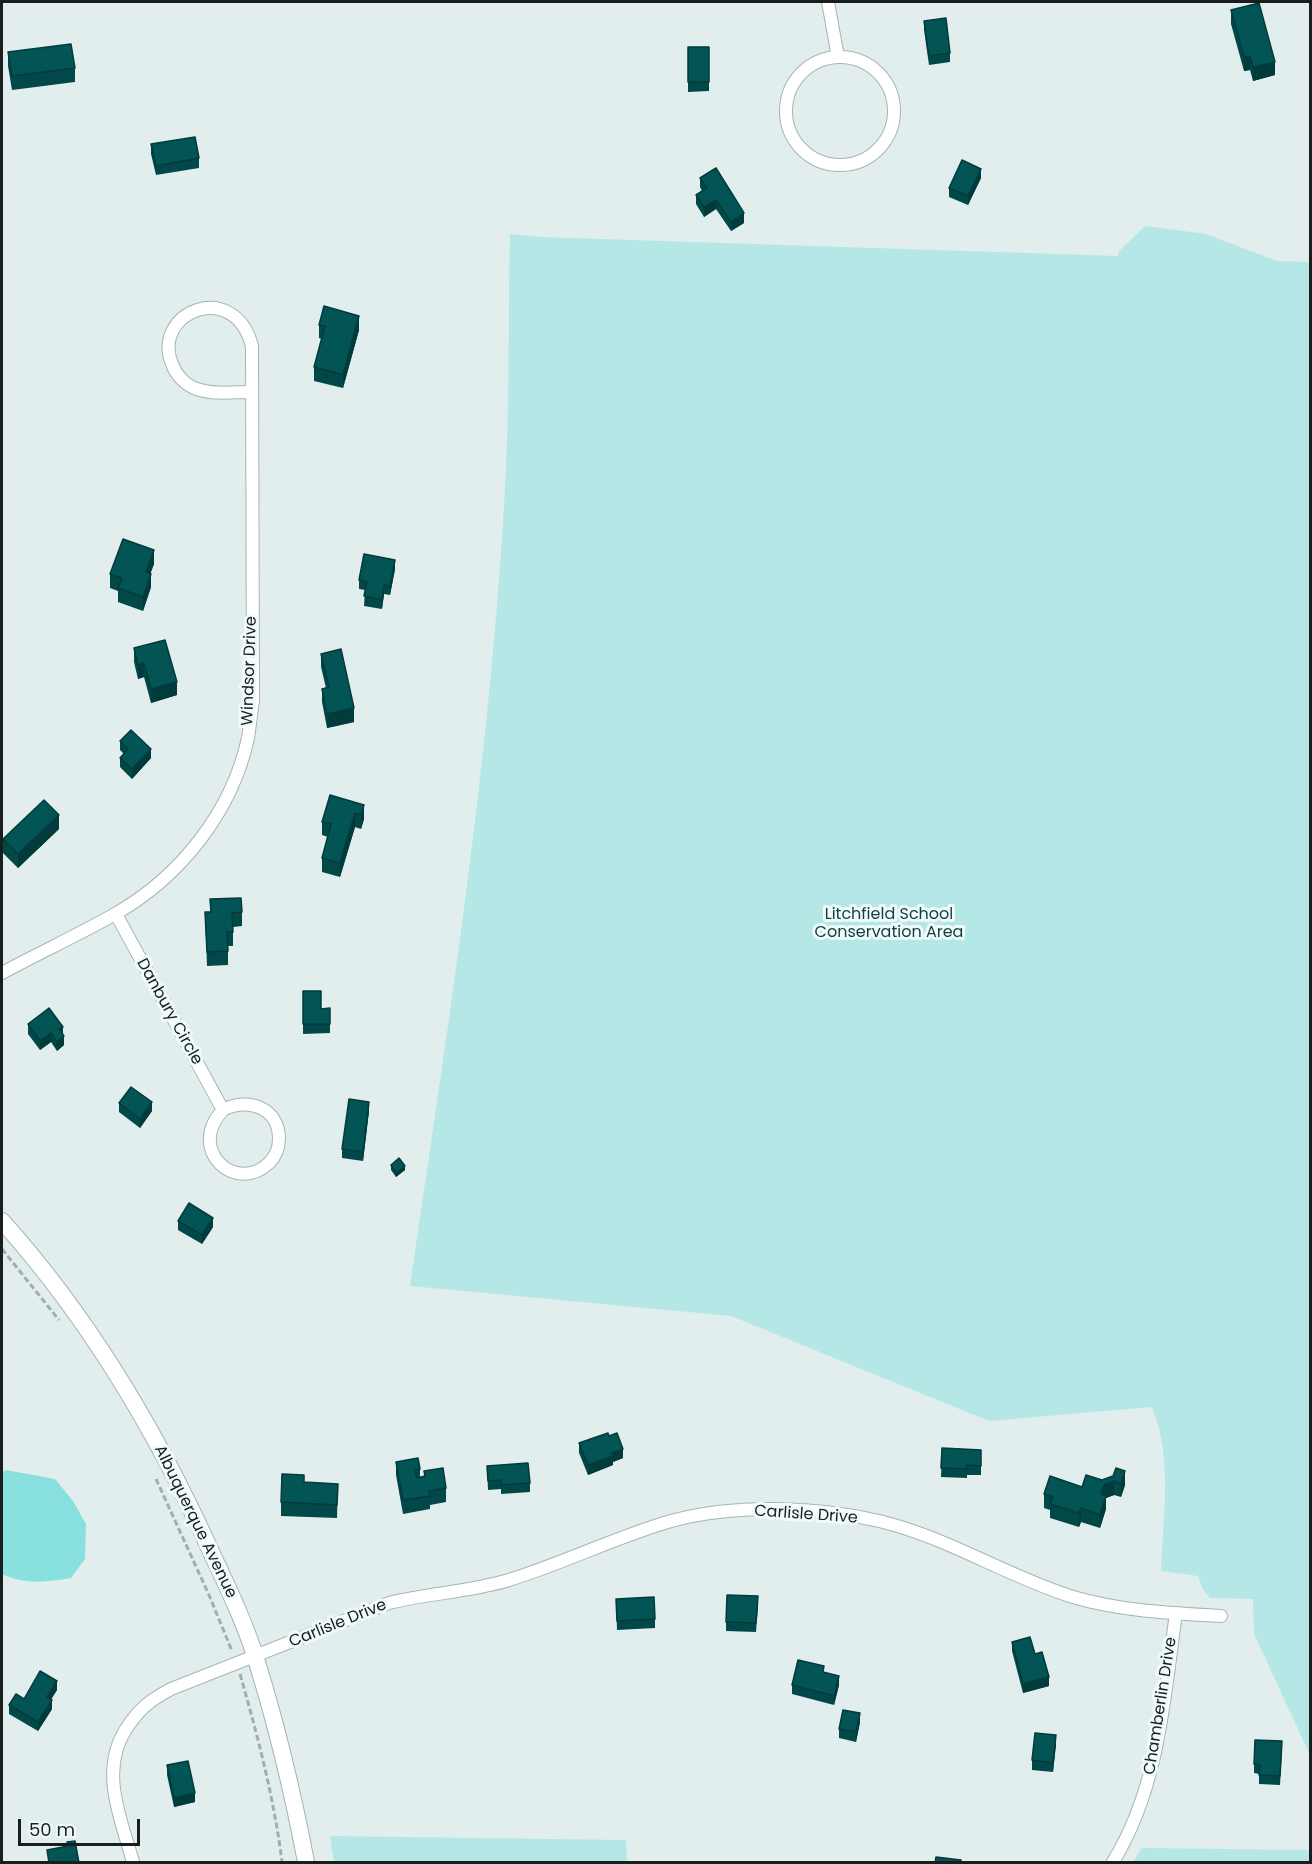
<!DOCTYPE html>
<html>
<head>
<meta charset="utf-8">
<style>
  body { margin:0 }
  #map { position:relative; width:1312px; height:1864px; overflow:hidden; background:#e2eeee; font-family:Poppins,sans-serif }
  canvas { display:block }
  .frame { position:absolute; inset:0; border:3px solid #181d1d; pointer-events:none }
  .scale { position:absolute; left:18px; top:1819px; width:122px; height:27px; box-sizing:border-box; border:3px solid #181d1d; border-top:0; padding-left:8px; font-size:18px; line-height:21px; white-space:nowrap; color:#181d1d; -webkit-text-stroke:4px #effbfb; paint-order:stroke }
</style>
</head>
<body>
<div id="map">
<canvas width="1312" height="1864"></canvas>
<div class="frame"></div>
<div class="scale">50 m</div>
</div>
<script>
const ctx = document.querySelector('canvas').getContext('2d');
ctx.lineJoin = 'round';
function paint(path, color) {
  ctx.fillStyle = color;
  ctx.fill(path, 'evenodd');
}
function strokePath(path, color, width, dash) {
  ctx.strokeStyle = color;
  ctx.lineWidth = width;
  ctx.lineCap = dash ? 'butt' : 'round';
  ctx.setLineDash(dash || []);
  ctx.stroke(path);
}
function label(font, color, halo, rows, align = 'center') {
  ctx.font = font + ' Poppins,sans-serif';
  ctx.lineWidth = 6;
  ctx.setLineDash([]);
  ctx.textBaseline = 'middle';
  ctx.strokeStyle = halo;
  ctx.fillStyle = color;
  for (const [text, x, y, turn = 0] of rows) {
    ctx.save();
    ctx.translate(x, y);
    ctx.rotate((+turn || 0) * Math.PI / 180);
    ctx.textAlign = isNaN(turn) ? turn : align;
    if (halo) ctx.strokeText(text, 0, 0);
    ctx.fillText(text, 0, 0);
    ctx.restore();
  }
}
const green = new Path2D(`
  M1145,226L1206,234L1277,261L1310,262V1755L1254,1634L1253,1599L1210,1598L1202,1588L1198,1576L1161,1571C1163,1518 1173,1458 1152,1407L989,1421L731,1316L410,1286C448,1026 489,767 504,505C510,415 508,324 510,234L541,237L1118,256L1119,251Z
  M330,1836L626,1840L627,1862H334Z
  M1142,1848L1310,1850V1862H1133Z`);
const water = new Path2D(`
  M6,1470L55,1479L73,1501L86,1524L85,1559L71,1578C46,1582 26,1585 2,1574V1472Z`);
const path = new Path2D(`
  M2,1249L59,1320
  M156,1479L209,1595L232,1651
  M240,1674C258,1737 274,1798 282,1862`);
const minor = new Path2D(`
  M828,2L838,57
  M786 111a54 54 0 1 1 108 0a54 54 0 1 1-108 0Z
  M116,914L223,1110C186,1149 235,1195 269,1163C275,1157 279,1148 279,1139C279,1107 247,1097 223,1110
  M2,973C39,953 78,935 115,914C180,877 232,812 248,738C250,726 251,713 253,701L252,346C234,278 151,312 172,364C176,375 185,385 197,389C214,395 235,392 252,392
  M133,1862C121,1819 99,1771 126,1729C139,1709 150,1700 171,1689L389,1603C429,1593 470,1592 509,1580C564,1563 616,1537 671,1521C734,1504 815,1506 879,1521C947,1537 1006,1576 1073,1597C1120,1611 1171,1613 1221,1616
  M1113,1862C1159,1787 1164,1699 1176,1613`);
const tertiary = new Path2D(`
  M2,1221C90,1319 158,1434 212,1554C228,1588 245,1623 256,1659C277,1726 293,1794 306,1862`);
const wall = new Path2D(`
  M1231,10L1275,75L1253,81L1250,70L1244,71L1231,24Z
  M924,21L950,53V62L929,65L924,30Z
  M688,47H709V91L688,92Z
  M8,52L75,68V82L12,90L8,66Z
  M151,144L199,158V168L156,175L151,154Z
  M700,178L744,223L731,231L716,209L704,217L696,204V195L702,191L700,187Z
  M981,178L968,205L949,197V188Z
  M319,325L359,330L343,388L314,381V367L322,339L319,338Z
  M154,564L150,573L151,587L143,611L118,602V591L110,588V574Z
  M395,569L390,595L384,594L382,609L364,606L365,590L359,589V580Z
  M134,648L177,695L151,703L144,677L138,679L134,662Z
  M321,654L354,722L327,728L322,702V689L326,688L321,667Z
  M120,741L151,758L132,779L120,767V758L124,754L120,750Z
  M364,805V819L361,829L355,827L340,877L322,872V858L328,837L322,835V822Z
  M59,829L18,868L3,853V839Z
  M210,899L242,912V926L233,927V946H228V965L207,966L205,912H210Z
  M303,991L321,1009L330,1008V1033L303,1034Z
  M28,1024L63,1035L64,1045L57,1051L51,1042L40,1050L28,1034Z
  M119,1103L152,1111L140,1128L119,1112Z
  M369,1111L363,1161L342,1158V1149Z
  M391,1165L405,1170L396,1177L391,1170Z
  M178,1221L213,1227L202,1244L178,1230Z
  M609,1436L623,1458L613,1462V1465L588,1475L579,1453V1443Z
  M942,1448L981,1450V1475H967V1478L941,1477Z
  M396,1462L420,1469V1477L424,1476V1471L446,1488V1502L430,1505V1509L403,1514L396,1475Z
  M487,1466L530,1483V1492L501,1494V1489L488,1490Z
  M1113,1476L1125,1485L1121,1497L1114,1495L1106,1498V1509L1100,1528L1081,1522L1079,1527L1050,1518V1510L1044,1508V1494L1082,1487Z
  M304,1482L338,1484L337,1518L281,1516V1502Z
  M616,1599L655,1619V1628L617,1630Z
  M758,1606L756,1632L726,1631V1622Z
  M1012,1642L1035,1654L1049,1686L1023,1693L1012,1651Z
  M824,1673L839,1685L834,1705L792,1694V1685Z
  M57,1690L51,1699L52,1709L38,1731L9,1714V1705L24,1699Z
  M860,1722L856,1742L839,1738V1729Z
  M1056,1744L1053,1772L1032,1770V1760Z
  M1282,1751L1280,1785L1259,1784V1774L1254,1773V1764Z
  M167,1765L195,1802L174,1807L167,1775Z`);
const shadedWall = new Path2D(`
  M1250,56V70L1244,71V57Z
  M1275,62V75L1253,81V67Z
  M981,169V178L968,205V196Z
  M716,200V209L704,217V207Z
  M744,213V223L731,231V222Z
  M359,316V330L343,388V375Z
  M154,550V564L146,586V572Z
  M395,560V569L390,595V586Z
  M151,574V587L143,611V597Z
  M384,585V594L382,609V600Z
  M144,663V677L138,679V665Z
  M177,682V695L151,703V689Z
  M354,708V722L327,728V714Z
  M151,749V758L132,779V769Z
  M364,805V819L361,829V815Z
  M355,813V827L340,877V863Z
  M59,815V829L18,868V854Z
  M63,1027V1036L59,1029Z
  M51,1033V1042L40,1050V1041Z
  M64,1036V1045L57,1051V1042Z
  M152,1102V1111L140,1128V1119Z
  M369,1102V1111L363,1161V1152Z
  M405,1166V1170L396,1177V1173Z
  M213,1218V1227L202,1244V1235Z
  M623,1449V1458L613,1462V1465L588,1475V1465L612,1453Z
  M1125,1471V1485L1121,1497V1484Z
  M1114,1481V1495L1106,1498V1509L1100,1528L1101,1494L1104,1485Z
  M1081,1508V1522L1079,1527V1513Z
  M839,1676V1685L834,1705V1696Z
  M1049,1677V1686L1023,1693V1684Z
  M57,1681V1690L47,1706V1697Z
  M52,1700V1709L38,1731V1722Z
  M860,1713V1722L856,1742V1732Z
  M1056,1735V1744L1053,1772V1763Z
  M195,1793V1802L174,1807V1798Z`);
const building = new Path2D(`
  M1259,3L1275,62L1253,67L1250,56L1244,57L1231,10Z
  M946,18L950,53L929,56L924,21Z
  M71,44L75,68L12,76L8,52Z
  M688,47H709V82H688Z
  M195,137L199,158L156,166L151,144Z
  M962,160L981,169L968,196L949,188Z
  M716,168L744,213L731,222L716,200L704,207L696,195L707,188L700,178Z
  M324,306L359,316L343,375L314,367L325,326L319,325Z
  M123,539L154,550L146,572L151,574L143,597L118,588L122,578L110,574Z
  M364,554L395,560L390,586L384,585L382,600L364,596L367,582L359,580Z
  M165,640L177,682L151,689L144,663L138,665L134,648Z
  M341,649L354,708L327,714L322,689L329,687L321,654Z
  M131,730L151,749L132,769L120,758L128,749L120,741Z
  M330,795L364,805L361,815L355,813L340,863L322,858L331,824L322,822Z
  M44,800L59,815L18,854L3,839Z
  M241,898L242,912L232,913L233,932H227L228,951L207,952L205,912H211L210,899Z
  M303,991H321V1009L330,1008V1024H303Z
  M49,1008L63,1027L59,1029L64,1036L57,1042L51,1033L40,1041L28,1024Z
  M131,1087L152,1102L140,1119L119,1103Z
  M349,1099L369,1102L363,1152L342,1149Z
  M399,1158L405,1166L396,1173L391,1165Z
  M189,1203L213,1218L202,1235L178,1221Z
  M608,1433L609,1436L617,1433L623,1449L612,1453L613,1456L588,1465L579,1443Z
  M942,1448L981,1450V1466L967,1465V1469L941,1468Z
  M418,1458L420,1469L415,1470L417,1478L425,1476L424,1471L443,1468L446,1488L429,1491L430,1496L403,1500L396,1462Z
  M528,1463L530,1483L501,1485V1480L488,1481L487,1466Z
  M1116,1468L1125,1471L1121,1484L1114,1481L1104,1485L1101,1494L1106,1496L1100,1515L1081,1508L1079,1513L1050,1504L1053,1497L1044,1494L1050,1476L1082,1487L1086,1475L1102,1480L1113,1476Z
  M282,1474L304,1475V1482L338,1484L337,1505L281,1502Z
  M727,1595L758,1596L756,1623L726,1622Z
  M654,1597L655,1619L617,1621L616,1599Z
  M1030,1637L1035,1654L1042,1652L1049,1677L1023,1684L1012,1642Z
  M798,1660L824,1666L823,1672L839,1676L834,1696L792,1685Z
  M40,1671L57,1681L47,1697L52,1700L38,1722L9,1705L16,1694L24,1699Z
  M843,1710L860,1713L856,1732L839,1729Z
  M1035,1733L1056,1735L1053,1763L1032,1760Z
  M1255,1740L1282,1741L1280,1776L1259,1775L1260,1765L1254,1764Z
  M188,1761L195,1793L174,1798L167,1765Z
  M75,1841L79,1863H49L47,1850L68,1846L67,1842Z
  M936,1857L961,1860V1863H935Z`);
const streetNames = [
  ["Windsor Drive",250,671,-88],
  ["Danbury Circle",169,1012,61],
  ["Carlisle Drive",806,1515,4],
  ["Albuquerque Avenue",195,1522,64],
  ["Carlisle Drive",338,1624,-22],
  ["Chamberlin Drive",1161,1706,-81]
];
const parkNames = [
  ["Litchfield School",889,915],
  ["Conservation Area",889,933]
];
paint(green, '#b5e7e6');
paint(water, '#88e0df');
strokePath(minor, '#a8b4b4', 14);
strokePath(tertiary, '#a8b4b4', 18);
strokePath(path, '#a3adad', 3, [6, 3]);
strokePath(minor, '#fff', 12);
strokePath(tertiary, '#fff', 16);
paint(wall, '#034848');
paint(shadedWall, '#023b3b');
paint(building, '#035454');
strokePath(building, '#023b3b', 1.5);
label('16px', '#181d1d', '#effbfb', streetNames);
label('16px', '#133e3d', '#effbfb', parkNames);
</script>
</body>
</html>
